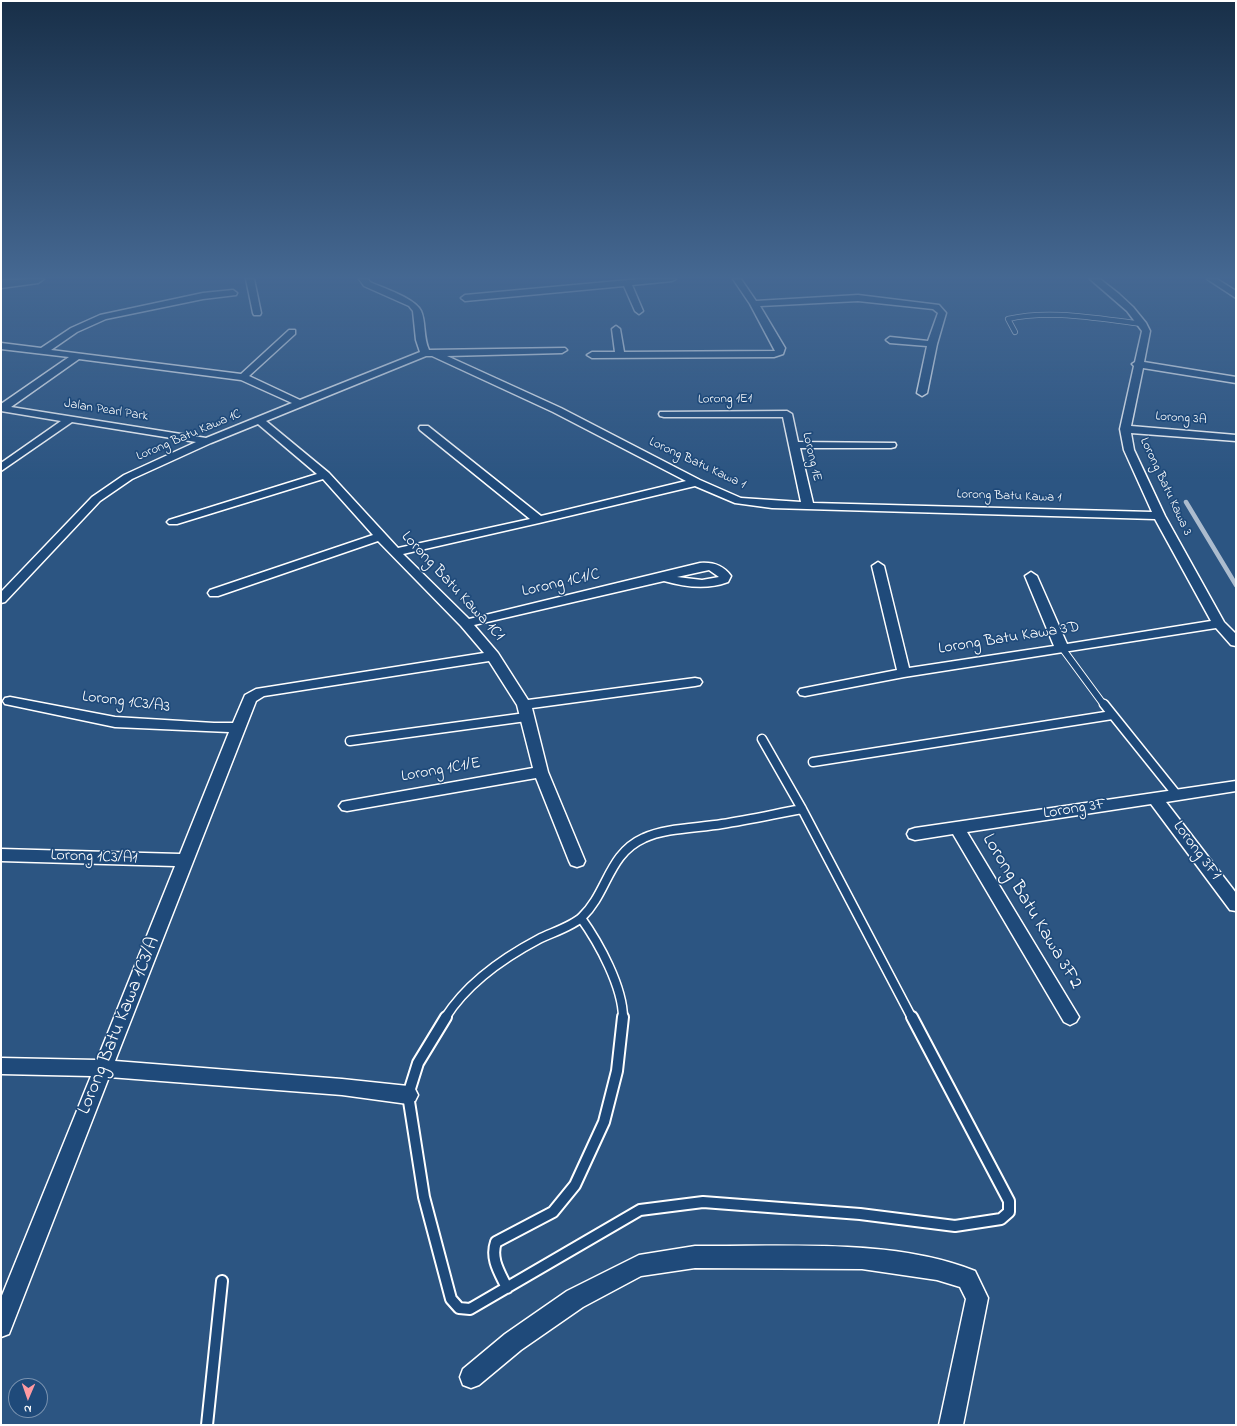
<!DOCTYPE html>
<html>
<head>
<meta charset="utf-8">
<style>
  body { margin:0 }
  #map { position:relative; width:1237px; height:1426px; overflow:hidden; background:#2c5582; font-family:"Indie Flower",sans-serif }
  canvas { display:block }
  .frame { position:absolute; inset:0; border:2px solid #fff; pointer-events:none }
  .north { position:absolute; left:8px; top:1378px; width:40px; height:40px; box-sizing:border-box; background:#1f4a7a; border:1px solid #7992af; border-radius:50%; rotate:182deg; font-size:11px; font-weight:700; line-height:16px; text-align:center; color:#fff }
  .north::after { content:''; display:block; margin:auto; width:14px; height:18px; background:#ff9aa2; clip-path:polygon(50% 0,100% 100%,50% 72%,0 100%) }
</style>
</head>
<body>
<div id="map">
<canvas width="1237" height="1426"></canvas>
<div class="frame"></div>
<div class="north">N</div>
</div>
<script>
const ctx = document.querySelector('canvas').getContext('2d');
ctx.lineJoin = 'round';
function strokePath(path, color, width, dash) {
  ctx.strokeStyle = color;
  ctx.lineWidth = width;
  ctx.lineCap = dash ? 'butt' : 'round';
  ctx.setLineDash(dash || []);
  ctx.stroke(path);
}
function paint(path, color) {
  ctx.fillStyle = color;
  ctx.fill(path, 'evenodd');
}
function label(font, color, halo, rows, align = 'center') {
  ctx.font = font + ' "Indie Flower",sans-serif';
  ctx.lineWidth = 3.5;
  ctx.setLineDash([]);
  ctx.textBaseline = 'middle';
  ctx.strokeStyle = halo;
  ctx.fillStyle = color;
  for (const [text, x, y, turn = 0] of rows) {
    ctx.save();
    ctx.translate(x, y);
    ctx.rotate((+turn || 0) * Math.PI / 180);
    ctx.textAlign = isNaN(turn) ? turn : align;
    if (halo) ctx.strokeText(text, 0, 0);
    ctx.fillText(text, 0, 0);
    ctx.restore();
  }
}
const stream = new Path2D(`
  M1186,502L1236,585`);
const laneFar3 = new Path2D(`
  M1015,332L1008,319C1051,309 1099,319 1143,324`);
const laneFar2 = new Path2D(`
  M1062,648L1104,705`);
const laneFar1 = new Path2D(`
  M1104,704L1177,795
  M762,739L802,809
  M350,741L526,717
  M813,762L1112,715
  M802,809L912,1018
  M581,918C599,943 623,987 623,1018
  M445,1018C467,983 503,958 539,939C551,933 573,926 582,917C608,892 608,854 644,838C665,828 698,828 722,824C748,820 775,814 802,809`);
const lane = new Path2D(`
  M446,1017L418,1063L408,1095L424,1197L451,1299L459,1308L470,1309L640,1210L703,1202L860,1214L955,1226L1001,1219L1009,1212V1201L912,1017
  M507,1288C500,1273 490,1259 496,1242L553,1212L575,1185L604,1122L617,1071L623,1017
  M207,1425L222,1281`);
const street = new Path2D(`
  M246,279H254L261,313L260,315H254L253,313Z
  M359,279H368L370,282C383,288 415,298 421,311C426,322 423,337 429,350L565,348L567,350L562,353L447,356L561,408L700,480L741,498L801,502L783,417H664L660,416L659,414L660,412L787,411L792,414L798,442L895,443L896,445L895,447L891,448H800L813,503L1152,512L1124,450L1120,429L1134,366L1132,364L1135,362L1142,331L1127,311L1090,279H1100L1119,294L1133,307L1146,323L1150,331L1144,362L1236,377V383L1143,368L1131,426L1236,435V441L1131,433L1134,450L1165,516L1224,622L1236,634V646L1231,645L1216,628L904,677L805,696L800,695L798,692L800,689L805,688L897,670L872,566L878,562L884,566L909,668L1054,646L1025,576L1031,572L1037,576L1067,644L1211,621L1155,519L772,508L735,503L695,486L539,523L403,554L469,619L700,563C713,562 723,565 731,576L728,582C707,590 685,587 664,581L474,625L498,653L528,700L695,678L700,679L702,682L700,685L695,686L532,708L548,772L585,861L583,865L577,867L571,865L569,861L536,778L347,811L342,810L339,806L342,802L347,801L533,768L517,705L489,661L264,696L256,701L115,1061L342,1079L408,1086L415,1089L418,1095L415,1101L408,1104L342,1095L109,1077L9,1334L1,1337V1298L91,1076L1,1074V1058L97,1060L175,866L1,861V849L180,854L229,732L115,727L10,705L5,704L3,701L5,698L10,697L115,717L214,723H233L245,695L256,689L484,653L461,626L378,541L218,596H210L208,593L210,590L373,535L323,479L177,524H169L167,522L169,520L317,474L258,424L211,443L132,479L100,501L5,602L1,603V592L92,497L124,475L196,442L72,422L1,471V463L61,421L1,411V404L69,357L1,349V343L41,348L71,328L100,315L203,293L233,290L237,293L236,295L203,299L106,319L77,332L51,350L241,374L289,330H295V334L249,376L300,400L420,352L416,340L413,311L409,306L364,286ZM426,356H432L553,412L686,481L541,516L428,426H420L419,428L420,430L530,519L398,548L329,473L266,421ZM79,359L241,380L292,403L206,438L11,407ZM709,570L719,577L702,580L677,577Z
  M640,279H676L672,281L632,285L643,311L639,314L635,311L624,286L465,301L461,298L465,295Z
  M733,279H741L756,301L858,295L939,305L946,313L937,344L927,393L922,396L917,393L927,346L890,343L886,340L890,337L928,341L938,313L933,309L858,301L760,306L785,348L783,354L774,357L592,358L587,355L592,352H615L612,329L616,326L620,329L624,352L775,351L750,304Z
  M1207,279H1217L1236,291V298Z
  M1236,781V791L1166,802L1236,893V911L1230,910L1151,804L967,832L1076,1012L1079,1017L1076,1022L1070,1025L1064,1022L953,834L915,840L909,838L907,834L909,830L915,828Z
  M695,1246C782,1247 893,1238 975,1271L988,1298L963,1425H939L966,1299L960,1287L937,1280L862,1269L695,1268L641,1276L583,1307L521,1350L479,1385L471,1388L463,1385L460,1377L463,1369L505,1334L567,1291L639,1255Z`);
const highway = new Path2D(`
  M44,279L38,283L1,288V280Z`);
const farStreetnames = [
  ["Lorong 1E1",725,400,-1],
  ["Jalan Pearl Park",106,411,9],
  ["Lorong 3A",1181,419,4],
  ["Lorong Batu Kawa 1C",189,436,-23],
  ["Lorong 1E",811,457,77],
  ["Lorong Batu Kawa 1",697,464,25],
  ["Lorong Batu Kawa 3",1165,487,65],
  ["Lorong Batu Kawa 1",1009,497,2]
];
const streetNames = [
  ["Lorong 1C1/C",561,584,-13],
  ["Lorong Batu Kawa 1C1",452,587,47],
  ["Lorong Batu Kawa 3D",1009,639,-9],
  ["Lorong 1C3/A3",126,703,7],
  ["Lorong 1C1/E",441,771,-10],
  ["Lorong 3F",1075,810,-9],
  ["Lorong 3F1",1196,851,53],
  ["Lorong 1C3/A1",94,858,2]
];
const nearStreetnames = [
  ["Lorong Batu Kawa 3F2",1031,912,59],
  ["Lorong Batu Kawa 1C3/A",120,1026,-68]
];
strokePath(stream, '#acbcce', 4.5);
strokePath(laneFar3, '#fff', 6);
strokePath(laneFar2, '#fff', 8);
strokePath(laneFar1, '#fff', 11);
strokePath(lane, '#fff', 14);
strokePath(street, '#fff', 3);
strokePath(highway, '#fff', 3);
strokePath(laneFar3, '#1f4a7a', 4.5);
strokePath(laneFar2, '#1f4a7a', 6);
strokePath(laneFar1, '#1f4a7a', 8);
strokePath(lane, '#1f4a7a', 10);
paint(street, '#1f4a7a');
paint(highway, '#1f4a7a');
const sky = ctx.createLinearGradient(0, 0, 0, 479);
sky.addColorStop(0, '#182f48');
sky.addColorStop(0.58, '#456892');
sky.addColorStop(1, '#45689200');
ctx.fillStyle = sky;
ctx.fillRect(0, 0, 1237, 479);
label('13px', '#fff', '#1f4a7a', farStreetnames);
label('16px', '#fff', '#1f4a7a', streetNames);
label('19px', '#fff', '#1f4a7a', nearStreetnames);
</script>
</body>
</html>
